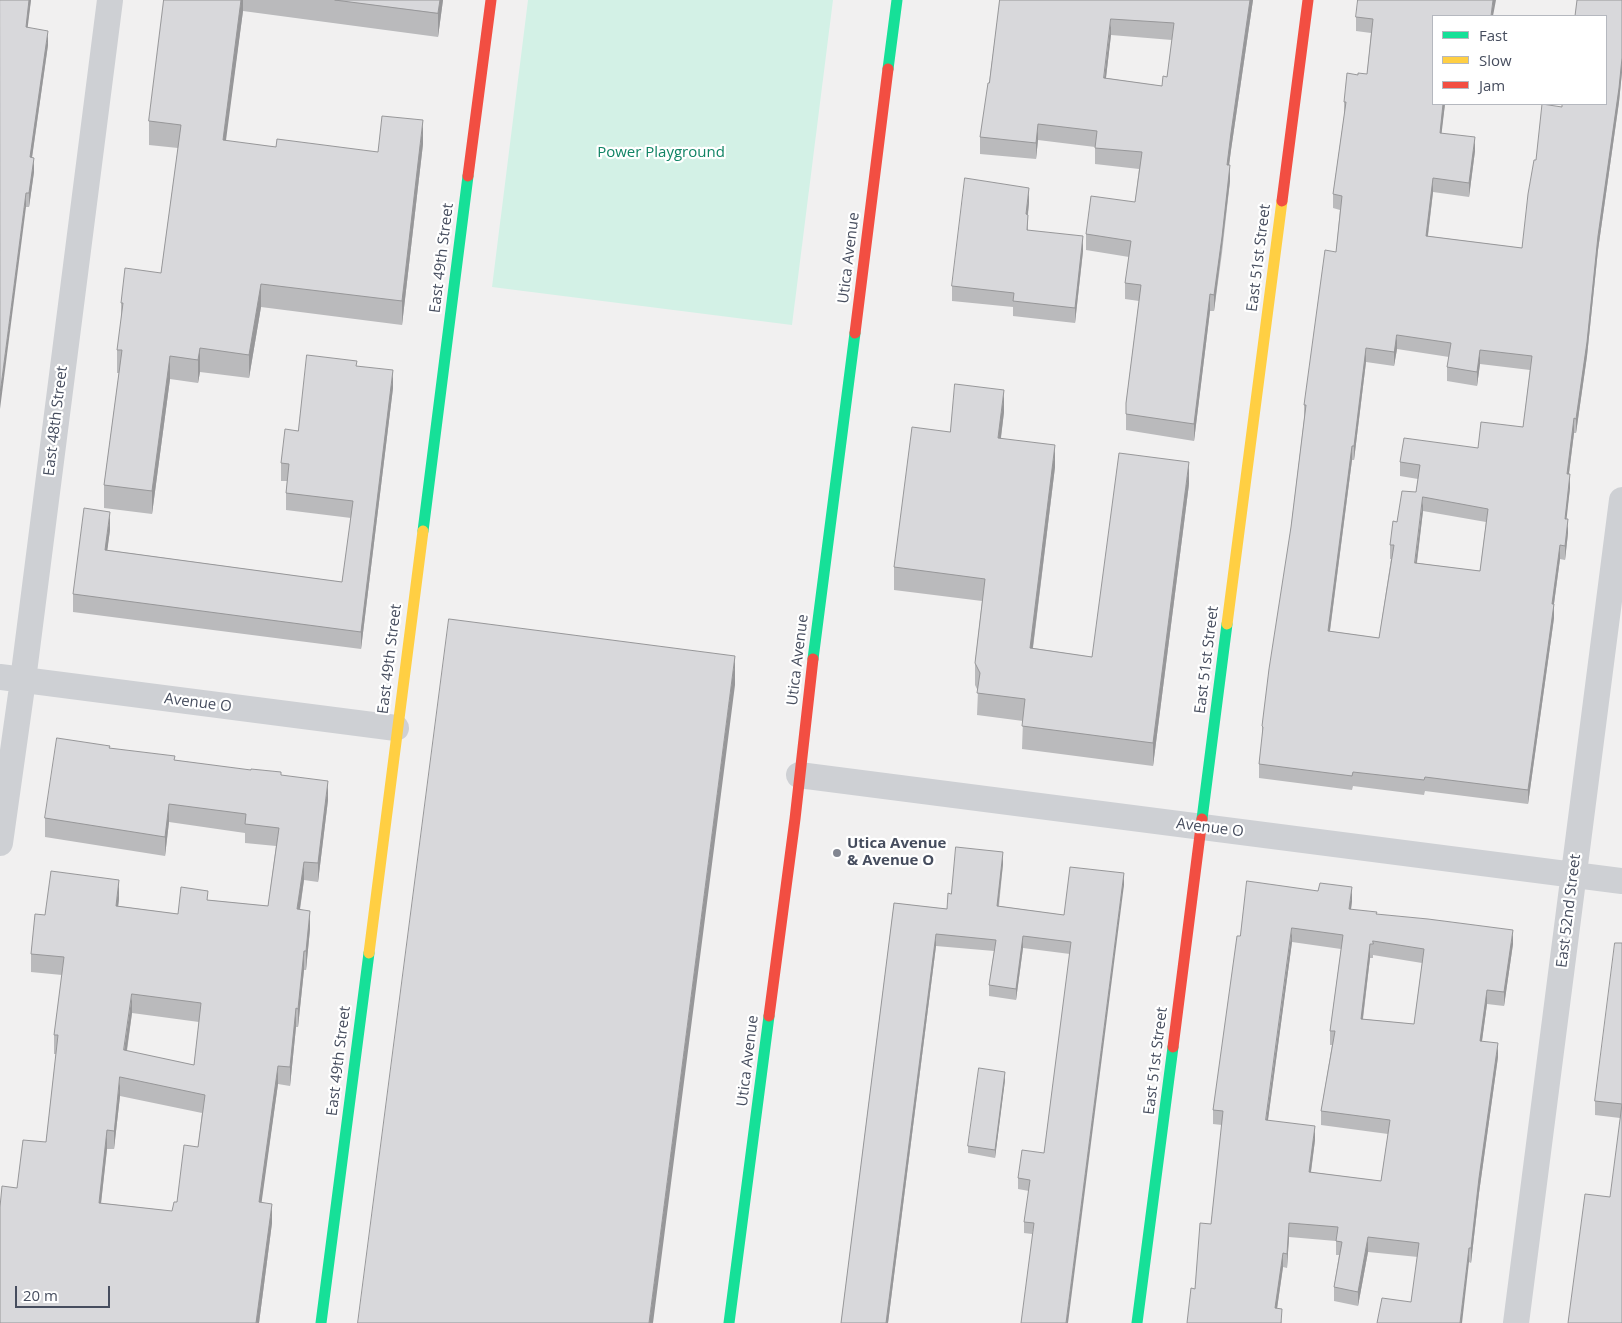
<!DOCTYPE html>
<html>
<head>
<meta charset="utf-8">
<style>
  body { margin:0 }
  #map { position:relative; width:1622px; height:1323px; overflow:hidden; background:#f1f0f0; font-family:"Open Sans",sans-serif }
  canvas { display:block }
  .legend { position:absolute; left:1432px; top:15px; width:175px; height:90px; box-sizing:border-box; background:#fff; border:1px solid #b5b8bf; margin:0; padding:6px 9px; list-style:none; font-size:15px; color:#464d5e }
  .legend li { display:flex; align-items:center; gap:10px; height:25px }
  .legend b { width:25px; border:1px solid #b5b8bf }
  .scale { position:absolute; left:15px; top:1286px; width:95px; height:22px; box-sizing:border-box; border:2px solid #464d5e; border-top:0; padding-left:6px; font-size:15px; line-height:18px; white-space:nowrap; color:#464d5e; -webkit-text-stroke:4px #fff; paint-order:stroke }
</style>
</head>
<body>
<div id="map">
<canvas width="1622" height="1323"></canvas>
<ul class="legend">
<li><b style="height:6px;background:#16e098"></b>Fast</li>
<li><b style="height:6px;background:#ffcf43"></b>Slow</li>
<li><b style="height:6px;background:#f24e42"></b>Jam</li>
</ul>
<div class="scale">20 m</div>
</div>
<script>
const ctx = document.querySelector('canvas').getContext('2d');
ctx.lineJoin = 'round';
function paint(path, color) {
  ctx.fillStyle = color;
  ctx.fill(path, 'evenodd');
}
function strokePath(path, color, width, dash) {
  ctx.strokeStyle = color;
  ctx.lineWidth = width;
  ctx.lineCap = dash ? 'butt' : 'round';
  ctx.setLineDash(dash || []);
  ctx.stroke(path);
}
function label(font, color, halo, rows, align = 'center') {
  ctx.font = font + ' "Open Sans",sans-serif';
  ctx.lineWidth = 4.5;
  ctx.setLineDash([]);
  ctx.textBaseline = 'middle';
  ctx.strokeStyle = halo;
  ctx.fillStyle = color;
  for (const [text, x, y, turn = 0] of rows) {
    ctx.save();
    ctx.translate(x, y);
    ctx.rotate((+turn || 0) * Math.PI / 180);
    ctx.textAlign = isNaN(turn) ? turn : align;
    if (halo) ctx.strokeText(text, 0, 0);
    ctx.fillText(text, 0, 0);
    ctx.restore();
  }
}
const green = new Path2D(`
  M528,0H833L792,325L492,287Z`);
const street = new Path2D(`
  M0,677L396,728
  M799,775L1622,881
  M0,843L23,680L110,0
  M1516,1323L1622,500`);
const fast = new Path2D(`
  M888,69L897,0
  M423,531L468,176
  M813,659L855,333
  M1202,819L1227,624
  M321,1323L369,953
  M729,1323L769,1016
  M1137,1323L1173,1047`);
const slow = new Path2D(`
  M1227,624L1282,201
  M369,953L423,531`);
const jam = new Path2D(`
  M468,176L491,0
  M1282,201L1308,0
  M855,333L888,69
  M769,1016L795,819L813,659
  M1173,1047L1202,819`);
const wall = new Path2D(`
  M0,0H31L27,27L48,45L32,158L34,172L29,207H26Z
  M164,0H443L438,37L243,11L225,141L276,147L378,152L423,144L402,325L261,307L249,378L200,372L198,383L170,379L152,514L104,508V485L119,373H117V350L121,322V303L161,273L178,148L149,145V121Z
  M1000,0H1253L1231,150L1229,165L1230,181L1222,253L1214,311H1210L1194,441L1126,430V403L1139,301L1125,299V283L1129,257L1086,250V234L1135,202L1139,169L1095,164V147L1038,140L1036,159L980,154V137L989,83ZM1111,35L1172,40L1167,77L1162,86L1106,78Z
  M1622,0V72L1619,102L1598,250L1587,356L1576,433H1574L1569,474L1570,488L1566,519L1568,533L1565,560L1560,559L1554,604V618L1528,804L1425,791L1424,795L1353,786L1352,790L1259,778V764L1262,741V726L1291,527L1304,419V405L1336,252L1340,210L1333,208V194L1344,116V102L1358,75L1367,74L1371,33L1356,31V17L1433,16V104H1445L1441,133L1475,151L1469,197L1433,192L1428,236L1522,248L1536,160L1562,107ZM1397,349L1449,357L1447,367V381L1477,386L1480,364L1530,370L1523,427L1478,448L1400,462V476L1418,479L1416,492L1397,522L1390,545V559H1391L1379,638L1330,631L1352,460H1354L1366,362L1394,366ZM1423,511L1486,522L1480,571L1417,563Z
  M1029,203L1028,215V230L1083,251L1075,323L1013,316V307L952,301V286Z
  M357,366L393,388L361,649L73,612V594L110,530L107,550L342,582L351,518L286,510V493L287,481H281V463L298,431Z
  M1004,412L1001,438L1055,467L1033,648L1092,657L1189,484L1153,766L1022,749L1023,721L977,715L978,691L975,685V663L982,601L894,590V567L950,432Z
  M110,748L175,760L281,775L328,800L318,882L304,880L300,910L310,929L306,970H304L298,1027H296L290,1086L278,1084L261,1202L272,1223L259,1323L17,1188L46,1142L56,1054H54V1035L62,975L31,972V954L45,915L119,899L118,906L178,914L208,900L268,906L276,846L245,843V833L169,822L165,856L45,837V818ZM132,1013L199,1022L194,1065L127,1051ZM120,1096L202,1113L198,1147L177,1202L172,1211L101,1203L107,1149H114Z
  M1003,864L999,906L1064,915L1124,885L1032,1234L1024,1233V1222L1029,1191L1018,1189V1178L1044,1153L1070,954L1023,948L1016,1000L989,996V985L994,951L936,946L888,1323H841L894,903L947,909L951,894Z
  M1352,901L1351,910L1513,944L1504,1006L1487,1004L1482,1041L1498,1057L1479,1193L1471,1263L1469,1262L1411,1302L1418,1257L1368,1252L1358,1306L1334,1301V1287L1339,1255H1336V1241L1289,1237L1287,1268L1283,1267L1277,1309L1282,1323L1195,1289L1211,1224L1222,1125L1213,1124V1110L1240,936ZM1292,942L1341,949L1330,1031V1045H1332L1321,1111V1125L1388,1134L1381,1181L1311,1172L1315,1140L1268,1120ZM1373,955L1422,963L1414,1024L1363,1019L1370,958H1373Z
  M1622,943V1323L1620,1118L1595,1115V1101Z
  M1005,1080L995,1158L968,1153V1146Z`);
const shadedWall = new Path2D(`
  M29,0H31L26,41V27Z
  M241,0H243V11L223,163V140Z
  M440,0H443L438,37V13Z
  M1250,0H1253L1231,150L1227,181V165L1231,133Z
  M1493,0H1496L1493,16H1491Z
  M1111,19V35L1104,94V78Z
  M48,31V45L30,171V157Z
  M1622,58V72L1619,102L1598,250L1587,356L1576,433V419L1598,236Z
  M1443,104H1445L1440,147V133Z
  M423,120V144L402,325V301Z
  M1038,124V140L1036,159V143Z
  M1475,137V151L1469,197V183Z
  M34,158V172L29,207V193Z
  M1230,165V181L1214,311V295Z
  M1433,178V192L1426,250V236Z
  M1029,188V203L1026,229V214Z
  M26,193V207L0,409V394Z
  M1083,236V251L1075,323V308Z
  M261,284V307L249,378V355Z
  M1210,294V311L1194,441V424Z
  M1397,335V349L1394,366V352Z
  M200,348V372L198,383V360Z
  M1366,348V362L1354,460V446Z
  M1480,350V364L1477,386V372Z
  M170,356V379L152,514V491Z
  M393,370V388L361,649V632Z
  M1004,390V412L998,460V438Z
  M1574,418V433L1567,488V474Z
  M1055,445V467L1030,670V648Z
  M1352,446V460L1328,645V631Z
  M1189,462V484L1153,766V743Z
  M1570,474V488L1565,533V519Z
  M1423,497V511L1415,577V563Z
  M110,512V530L105,568V550Z
  M1568,519V533L1565,560V546Z
  M1560,545V559L1552,618V604Z
  M1554,604V618L1528,804V790Z
  M735,656V685L653,1323H649Z
  M328,781V800L318,882V863Z
  M169,804V822L165,856V837Z
  M1003,852V864L997,917V906Z
  M304,862V880L297,928V909Z
  M1124,873V885L1068,1323H1066Z
  M119,880V899L116,924V906Z
  M1352,887V901L1349,923V909Z
  M310,911V929L306,970V951Z
  M1292,928V942L1266,1134V1120Z
  M1513,930V944L1504,1006V992Z
  M936,934V946L888,1323H886Z
  M1023,936V948L1016,1000V989Z
  M1370,944V958L1361,1033V1019Z
  M304,951V970L298,1027V1009Z
  M1487,990V1004L1480,1055V1041Z
  M132,994V1013L124,1069V1050Z
  M296,1008V1027L290,1086V1067Z
  M1498,1043V1057L1479,1193L1471,1263V1248L1479,1178Z
  M278,1066V1084L259,1221V1202Z
  M1005,1072V1080L995,1158V1150Z
  M120,1077V1096L114,1149V1131Z
  M1315,1126V1140L1309,1186V1172Z
  M107,1130V1149L99,1221V1203Z
  M272,1204V1223L259,1323H256Z
  M1289,1223V1237L1287,1268V1254Z
  M1368,1237V1252L1358,1306V1292Z
  M1469,1248V1262L1462,1323H1460Z
  M1283,1253V1267L1275,1322V1308Z`);
const building = new Path2D(`
  M0,0H29L26,27L48,31L30,157L34,158L29,193H26L0,394Z
  M164,0H241L223,140L276,147L277,139L378,152L382,116L423,120L402,301L261,284L249,355L200,348L198,360L170,356L152,491L104,485L122,350H117L123,303H121L125,268L161,273L181,125L149,121Z
  M335,0H440L438,13Z
  M1000,0H1250L1231,133L1227,165H1230L1222,237L1214,295L1210,294L1194,424L1126,414V403L1141,285L1125,283L1131,241L1086,234L1091,196L1135,202L1142,152L1095,148L1097,131L1038,124L1036,143L980,137L988,83H989ZM1111,19L1174,23L1167,77L1163,76L1162,86L1104,78Z
  M1358,0H1493L1491,16H1433V104H1443L1440,133L1475,137L1469,183L1433,178L1426,236L1522,248L1528,194L1534,160H1536L1542,104L1562,107V104H1606V16H1575L1577,0H1622V58L1619,88L1598,236L1587,342L1576,419L1574,418L1567,474H1570L1565,519H1568L1565,546L1560,545L1552,604H1554L1528,790L1425,777L1424,780L1353,772L1352,776L1259,764L1263,727L1262,726L1269,669L1291,527L1306,405H1304L1325,250L1336,252L1342,196L1333,194L1346,102H1344L1347,73L1358,75V73L1367,74L1373,19L1356,17ZM1397,335L1451,343L1447,367L1477,372L1480,350L1532,356L1523,427L1481,422L1478,448L1404,438L1400,462L1420,465L1416,492L1402,491L1397,522L1393,521L1390,545H1394L1379,638L1328,631L1352,446H1354L1366,348L1394,352ZM1423,497L1488,509L1480,571L1415,563Z
  M965,178L1029,188L1026,214L1028,215L1027,230L1083,236L1075,308L1013,301L1014,293L952,286Z
  M307,355L357,361L356,366L393,370L361,632L73,594L84,508L110,512L105,550L342,582L353,501L286,493L289,464L281,463L285,429L298,431Z
  M955,384L1004,390L998,438L1055,445L1030,648L1092,657L1119,453L1189,462L1153,743L1022,726L1025,699L977,693L980,673L975,663L985,579L894,567L912,427L950,432Z
  M449,619L735,656L649,1323H358Z
  M57,738L110,746L109,748L175,756L174,760L251,770V769L281,772V775L328,781L318,863L304,862L297,909L310,911L306,951H304L298,1009L296,1008L290,1067L278,1066L259,1202L272,1204L256,1323H0V1207L2,1186L17,1188L23,1140L46,1142L58,1035H54L64,957L31,954L35,914L45,915L51,871L119,880L116,906L178,914L181,887L208,891L207,900L268,906L279,828L245,824L246,814L169,804L165,837L45,818ZM132,994L201,1003L194,1065L124,1050ZM120,1077L205,1095L198,1147L184,1145L177,1202H174L172,1211L99,1203L107,1130L114,1131Z
  M956,847L1003,852L997,906L1064,915L1070,867L1124,873L1066,1323H1021L1034,1223L1024,1222L1030,1180L1018,1178L1022,1150L1044,1153L1071,942L1023,936L1016,989L989,985L996,940L936,934L886,1323H841L894,903L947,909L948,893L951,894Z
  M1247,881L1318,891L1320,883L1352,887L1349,909L1377,912L1376,914L1428,919L1513,930L1504,992L1487,990L1480,1041L1498,1043L1479,1178L1471,1248H1469L1460,1323H1377L1382,1298L1411,1302L1419,1243L1368,1237L1358,1292L1334,1287L1342,1242L1336,1241L1338,1227L1289,1223L1287,1254L1283,1253L1275,1308L1282,1309L1281,1323H1187L1191,1288L1195,1289L1200,1223L1211,1224L1223,1111L1213,1110L1237,936H1240ZM1292,928L1343,935L1330,1031H1335L1321,1111L1390,1120L1381,1181L1309,1172L1315,1126L1266,1120ZM1373,941L1424,949L1414,1024L1361,1019L1370,944H1373Z
  M1615,943H1622V1323H1568L1585,1194L1610,1197L1622,1104L1595,1101Z
  M979,1068L1005,1072L995,1150L968,1146Z`);
const markers = [
  [837,853,5,"#828691"]
];
const parkNames = [
  ["Power Playground",661,153]
];
const streetNames = [
  ["East 49th Street",442,258,-83],
  ["Utica Avenue",849,258,-83],
  ["East 51st Street",1259,258,-83],
  ["East 48th Street",56,421,-83],
  ["East 49th Street",390,659,-83],
  ["Utica Avenue",798,660,-83],
  ["East 51st Street",1207,660,-83],
  ["Avenue O",198,703,7],
  ["Avenue O",1210,828,7],
  ["East 52nd Street",1569,911,-83],
  ["East 49th Street",339,1061,-83],
  ["Utica Avenue",748,1061,-83],
  ["East 51st Street",1156,1061,-83]
];
const poiNames = [
  ["Utica Avenue",847,844],
  ["& Avenue O",847,861]
];
paint(green, '#d3f1e6');
strokePath(street, '#ced0d4', 26);
strokePath(fast, '#16e098', 11);
strokePath(slow, '#ffcf43', 11);
strokePath(jam, '#f24e42', 11);
paint(wall, '#bababc');
paint(shadedWall, '#979799');
paint(building, '#d8d8db');
strokePath(building, '#979799', 1);
for (const [x, y, r, color] of markers) {
  const dot = new Path2D();
  dot.arc(x, y, r, 0, 2 * Math.PI);
  ctx.fillStyle = color;
  ctx.fill(dot);
  strokePath(dot, '#fff', 2);
}
label('15px', '#118465', '#fff', parkNames);
label('15px', '#464d5e', '#fff', streetNames);
label('bold 15px', '#464d5e', '#fff', poiNames, 'left');
</script>
</body>
</html>
